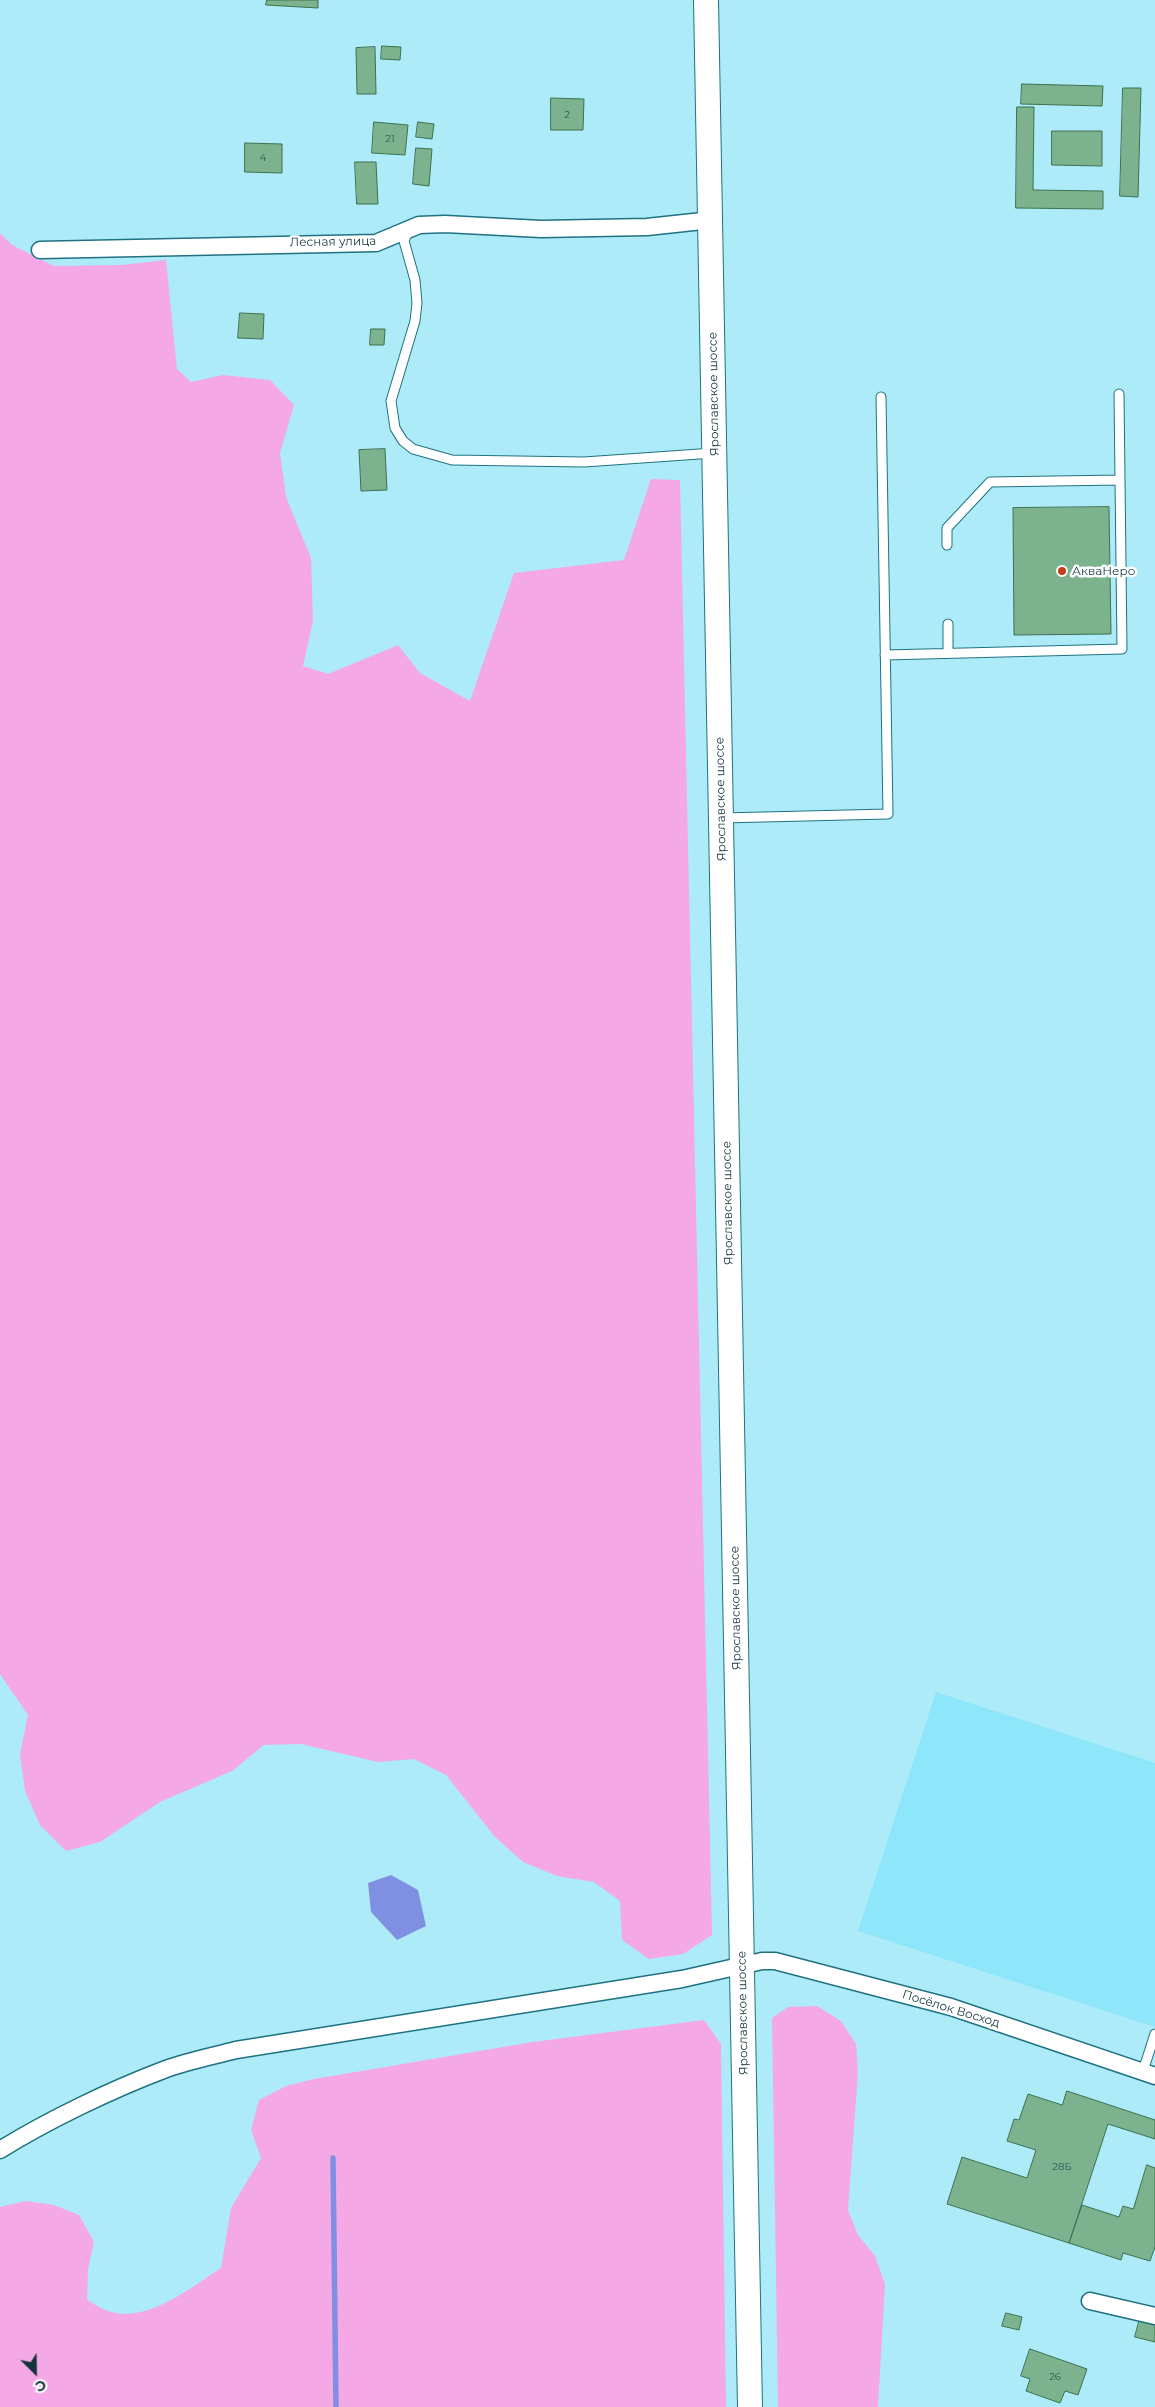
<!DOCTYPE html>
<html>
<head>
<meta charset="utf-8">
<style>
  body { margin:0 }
  #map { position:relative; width:1155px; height:2407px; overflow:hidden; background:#aeebf9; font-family:Montserrat,sans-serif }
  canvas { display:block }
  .north { position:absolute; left:10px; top:2347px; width:50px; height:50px; -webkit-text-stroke:4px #fff; paint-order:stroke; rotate:157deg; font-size:14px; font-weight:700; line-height:20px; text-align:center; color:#14353c }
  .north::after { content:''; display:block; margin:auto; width:18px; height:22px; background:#14353c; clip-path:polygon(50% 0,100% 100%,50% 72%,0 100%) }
</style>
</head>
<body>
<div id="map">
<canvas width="1155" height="2407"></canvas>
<div class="north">С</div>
</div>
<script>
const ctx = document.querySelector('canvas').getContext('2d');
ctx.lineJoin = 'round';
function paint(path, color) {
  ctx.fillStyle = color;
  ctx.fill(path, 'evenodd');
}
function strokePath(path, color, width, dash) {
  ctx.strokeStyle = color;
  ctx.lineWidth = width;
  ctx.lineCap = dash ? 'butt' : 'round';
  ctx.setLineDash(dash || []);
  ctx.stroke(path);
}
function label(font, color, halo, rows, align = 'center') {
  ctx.font = font + ' Montserrat,sans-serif';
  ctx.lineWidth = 5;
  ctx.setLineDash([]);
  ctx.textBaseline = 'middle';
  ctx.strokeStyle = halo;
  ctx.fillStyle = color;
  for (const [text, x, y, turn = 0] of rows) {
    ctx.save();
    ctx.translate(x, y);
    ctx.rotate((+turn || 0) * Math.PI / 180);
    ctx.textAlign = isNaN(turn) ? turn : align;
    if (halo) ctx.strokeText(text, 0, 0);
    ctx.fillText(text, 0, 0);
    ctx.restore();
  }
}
const built = new Path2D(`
  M936,1692L1155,1763V2027L858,1931Z`);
const green = new Path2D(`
  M0,233L12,245L54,266L122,265L166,260L177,369L191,382L223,375L270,380L294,405L280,453L286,497L311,558L313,621L303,666L328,674L398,645L420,673L470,701L514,573L624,560L651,479L680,480L712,1935L683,1954L649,1959L622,1940L620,1901L594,1882L557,1876L523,1862L495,1837L446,1775L414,1759L378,1762L301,1744L264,1745L232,1771L160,1802L100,1842L66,1851L40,1825L25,1791L20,1754L28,1715L0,1674Z
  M817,2006L841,2021L856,2044L858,2072L848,2210L858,2235L875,2256L885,2284L878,2407H778L772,2018L788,2007Z
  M704,2020L721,2044L726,2407H0V2207L26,2201L54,2205L79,2215L94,2242L88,2269L87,2300C94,2304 103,2310 111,2312C150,2322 191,2287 221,2268L231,2208L261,2158L251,2130L259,2100L286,2086L314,2079L533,2042Z`);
const water = new Path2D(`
  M391,1875L418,1890L426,1926L397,1940L371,1912L368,1883Z`);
const stream = new Path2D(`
  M333,2158L336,2407`);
const building = new Path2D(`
  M267,0H318V8L266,5Z
  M382,46L401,47L400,60L381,59Z
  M375,47L376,94H357L356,48Z
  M1022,84L1103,86L1102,106L1021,104Z
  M1123,88H1141L1138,197L1120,196Z
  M551,98L584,99L583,130H551Z
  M1017,107H1034L1033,190L1103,191V209L1016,208Z
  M374,122L408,125L405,155L372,153Z
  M418,122L434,124L432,139L416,137Z
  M1052,131H1102V166L1052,165Z
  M245,143L282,144V173L245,172Z
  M416,148L432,149L429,186L413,184Z
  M355,162H376L378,204H357Z
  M240,313L264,314L263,339L238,338Z
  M371,329H385L384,345H370Z
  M385,449L387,490L361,491L359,450Z
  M1109,507L1111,634L1014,635L1013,508Z
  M1067,2091L1155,2120V2139L1108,2124L1069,2243L947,2204L962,2157L1027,2178L1036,2150L1007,2141L1014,2119L1019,2120L1028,2094L1062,2105Z
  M1147,2165L1155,2168V2247L1150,2261L1123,2253L1121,2260L1069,2243L1082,2205L1119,2217L1123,2206L1133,2209Z
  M1006,2313L1022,2317L1019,2330L1002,2326Z
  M1140,2318L1155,2322V2342L1135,2337Z
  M1030,2349L1087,2369L1078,2395L1065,2391L1060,2403L1026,2391L1030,2379L1021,2376Z`);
const service = new Path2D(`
  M408,231L404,241L415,280L417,303L415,321L391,401L395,428L403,441L413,449L452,460L584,462L714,453
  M947,545V528L990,482L1120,480
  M948,624V653
  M885,655L1122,649L1119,394
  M722,818L888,814L881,397
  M1143,2071L1155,2034`);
const minor = new Path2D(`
  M40,250L376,243L419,225L445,224L541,229L647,227L712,220
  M0,2150C48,2120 113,2089 166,2069C188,2061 213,2056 236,2050L682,1979L762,1961H775L951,2007L1155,2076
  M1090,2301L1155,2316`);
const secondary = new Path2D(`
  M706,0L750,2407`);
const markers = [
  [1062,571,5,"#c53b1b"]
];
const numberNames = [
  ["2",567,115],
  ["21",390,139],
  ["4",263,158],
  ["28Б",1062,2167],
  ["26",1055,2377]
];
const streetNames = [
  ["Лесная улица",333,242,-1],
  ["Ярославское шоссе",714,394,-91],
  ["Ярославское шоссе",721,799,-91],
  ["Ярославское шоссе",728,1203,-91],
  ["Ярославское шоссе",736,1608,-91],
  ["Посёлок Восход",951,2009,17],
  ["Ярославское шоссе",743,2013,-91]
];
const poiNames = [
  ["АкваНеро",1072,571]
];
paint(built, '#8de6fa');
paint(green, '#f5a8e6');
paint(water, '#7f8fe1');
strokePath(stream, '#7f8fe1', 5.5);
paint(building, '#7cb38e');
strokePath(building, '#3c714f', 1);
strokePath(service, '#1f7282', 11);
strokePath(minor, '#1f7282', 19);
strokePath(secondary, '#1f7282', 26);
strokePath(service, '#fff', 9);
strokePath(minor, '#fff', 16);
strokePath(secondary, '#fff', 24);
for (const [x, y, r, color] of markers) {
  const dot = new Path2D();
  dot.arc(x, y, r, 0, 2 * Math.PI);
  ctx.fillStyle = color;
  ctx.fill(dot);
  strokePath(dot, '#fff', 2);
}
label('10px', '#2e5450', null, numberNames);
label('12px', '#14353c', '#fff', streetNames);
label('12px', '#14353c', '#fff', poiNames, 'left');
</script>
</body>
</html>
